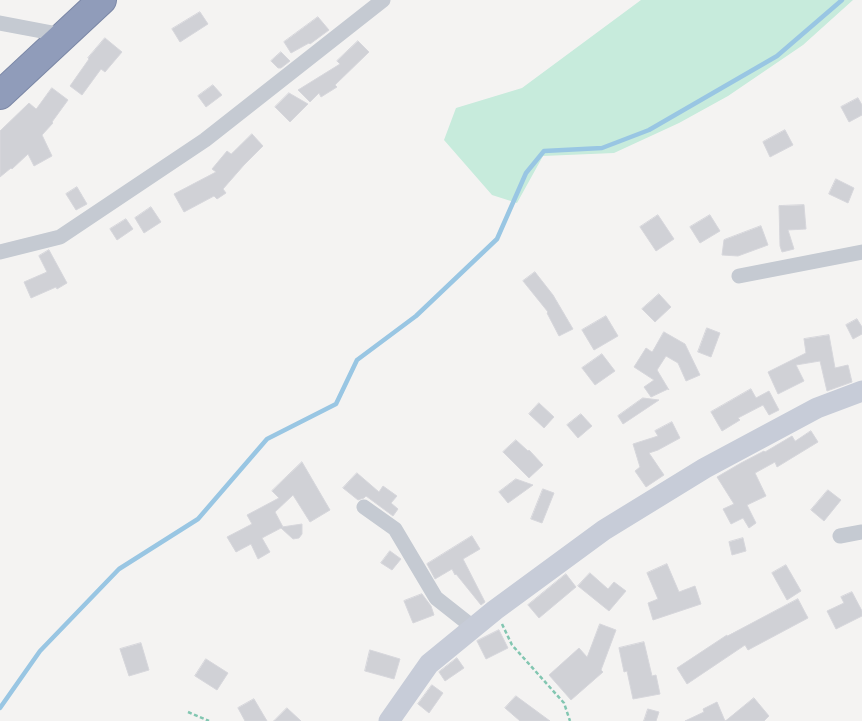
<!DOCTYPE html>
<html>
<head>
<meta charset="utf-8">
<style>
  body { margin:0 }
  canvas { display:block; background:#f4f3f2 }
</style>
</head>
<body>
<canvas width="862" height="721"></canvas>
<script>
const ctx = document.querySelector('canvas').getContext('2d');
ctx.lineJoin = 'round';
function paint(path, color) {
  ctx.fillStyle = color;
  ctx.fill(path, 'evenodd');
}
function strokePath(path, color, width, dash) {
  ctx.strokeStyle = color;
  ctx.lineWidth = width;
  ctx.lineCap = dash ? 'butt' : 'round';
  ctx.setLineDash(dash || []);
  ctx.stroke(path);
}
const green = new Path2D(`
  M641,0H853L803,45L728,96L679,123L614,153L543,156L517,203L492,195L444,140L456,108L522,88Z`);
const stream = new Path2D(`
  M0,708L40,651L119,569L198,519L267,439L336,404L357,360L416,316L497,239L526,173L544,151L602,148L649,130L777,56L842,0`);
const building = new Path2D(`
  M200,12L208,24L180,42L172,29Z
  M318,17L329,30L310,44L309,43L291,53L284,42Z
  M105,38L122,52L105,72L101,69L82,95L70,86L89,59L88,58Z
  M358,41L369,52L335,85L337,87L321,97L319,93L310,102L298,90L340,64L337,61Z
  M281,52L290,61L281,68H278L271,61Z
  M213,85L222,95L206,107L198,96Z
  M52,88L68,100L52,122L53,123L42,135L52,156L34,166L28,154L12,169L11,168L0,177V131L29,103L36,109Z
  M289,93L308,104L290,122L275,107Z
  M858,98L862,105V115L849,122L841,107Z
  M785,130L793,145L770,157L763,142Z
  M252,134L263,146L244,165L223,189L226,193L217,199L214,196L184,212L174,194L216,172L212,169L227,151L231,154Z
  M836,179L854,188L848,203L829,194Z
  M77,187L87,204L76,210L66,194Z
  M804,205L806,229L788,230L794,249L782,252L780,246L779,206Z
  M151,207L161,222L144,233L135,218Z
  M658,215L674,239L656,251L640,227Z
  M710,215L720,231L700,243L690,227Z
  M126,219L133,229L117,240L110,229Z
  M761,226L768,245L738,256L722,255L724,240Z
  M49,250L67,283L57,289L56,287L31,298L24,282L47,272L39,256Z
  M535,272L553,295L573,329L559,336L547,313L548,312L523,281Z
  M659,294L671,307L655,322L642,309Z
  M606,316L618,336L594,350L582,330Z
  M857,319L862,327V334L853,339L846,325Z
  M707,328L720,333L711,357L698,352Z
  M664,332L685,344L700,375L686,381L678,363L666,356L657,370L669,390L668,389L651,397L644,387L654,380L634,367L646,348L652,352Z
  M829,335L835,368L848,365L852,382L827,391L820,361L796,365L804,381L778,394L768,372L806,353L804,339Z
  M602,354L615,371L595,385L582,368Z
  M751,389L756,398L769,391L779,410L769,415L763,405L738,418L740,420L722,431L711,412Z
  M643,398L659,400L623,424L618,416Z
  M539,403L554,417L544,428L529,414Z
  M581,414L592,426L578,438L567,425Z
  M672,422L680,438L658,450L649,453L664,475L646,487L635,471L640,467L633,444L658,436L655,431Z
  M811,431L818,442L777,467L775,462L755,473L766,496L747,505L756,523L749,528L743,518L731,524L723,509L734,504L717,477L741,463L764,451L765,452L792,436L795,441Z
  M516,440L528,451L529,450L543,465L529,478L503,452Z
  M302,462L330,510L310,522L293,495L275,512L283,527H282L302,524V534L299,538L293,539L281,528L262,538L270,552L258,559L251,544L236,552L227,537L252,524L247,515L279,498L272,491Z
  M357,473L379,492L383,486L397,496L391,503L398,509L393,516L366,496L364,498L358,500L343,488Z
  M516,479L533,485L508,503L499,492Z
  M543,489L554,493L542,523L531,519Z
  M828,490L841,500L824,521L811,510Z
  M472,536L480,549L463,559L485,602L481,605L456,574L455,575L452,569L435,579L427,564Z
  M743,538L746,551L732,555L729,542Z
  M390,551L401,559L392,570L381,563Z
  M667,564L679,592L695,586L701,604L653,620L648,603L658,599L647,573Z
  M786,565L801,591L787,600L772,573Z
  M590,573L608,589L614,582L626,591L609,611L578,586Z
  M566,574L576,587L539,618L528,605Z
  M852,592L862,611V616L836,629L827,611L844,603L841,597Z
  M422,594L431,606L434,615L413,623L404,601Z
  M798,599L808,618L748,650L745,645L687,684L677,668L727,635V636Z
  M600,624L616,630L601,670L603,672L571,700L549,675L579,648L587,657Z
  M499,630L508,648L486,659L477,641Z
  M644,642L652,676L656,675L660,694L633,699L627,671L624,672L619,648Z
  M141,643L149,670L129,676L120,649Z
  M370,650L400,659L394,679L365,671Z
  M457,658L464,668L445,681L439,672Z
  M206,659L228,673L217,690L195,676Z
  M432,685L443,693L429,713L418,704Z
  M516,696L550,721H520L505,708Z
  M754,698L769,716L764,721H685L704,712L703,709L717,702L725,721Z
  M254,699L267,721H245L238,708Z
  M287,708L301,721H274Z
  M648,709L659,712L656,721H644Z`);
const path = new Path2D(`
  M502,624L512,645L564,703L570,721
  M188,712L209,721`);
const street = new Path2D(`
  M0,23L63,35
  M0,252L60,237L205,140L383,0
  M739,276L862,252
  M364,507L395,529L436,598L474,628
  M840,536L862,532`);
const secondary = new Path2D(`
  M389,721L429,664L495,610L604,530L705,468L817,408L862,391`);
const highway = new Path2D(`
  M0,95L102,0`);
paint(green, '#c7ebdc');
strokePath(stream, '#99c6e3', 4.5);
paint(building, '#d0d1d6');
strokePath(building, '#d7d7dc', 1);
strokePath(highway, '#7b87a6', 30);
strokePath(path, '#82c6b1', 2.5, [4, 2.5]);
strokePath(street, '#c5cad2', 15);
strokePath(secondary, '#c7ccd8', 21);
strokePath(highway, '#909cba', 28);
</script>
</body>
</html>
